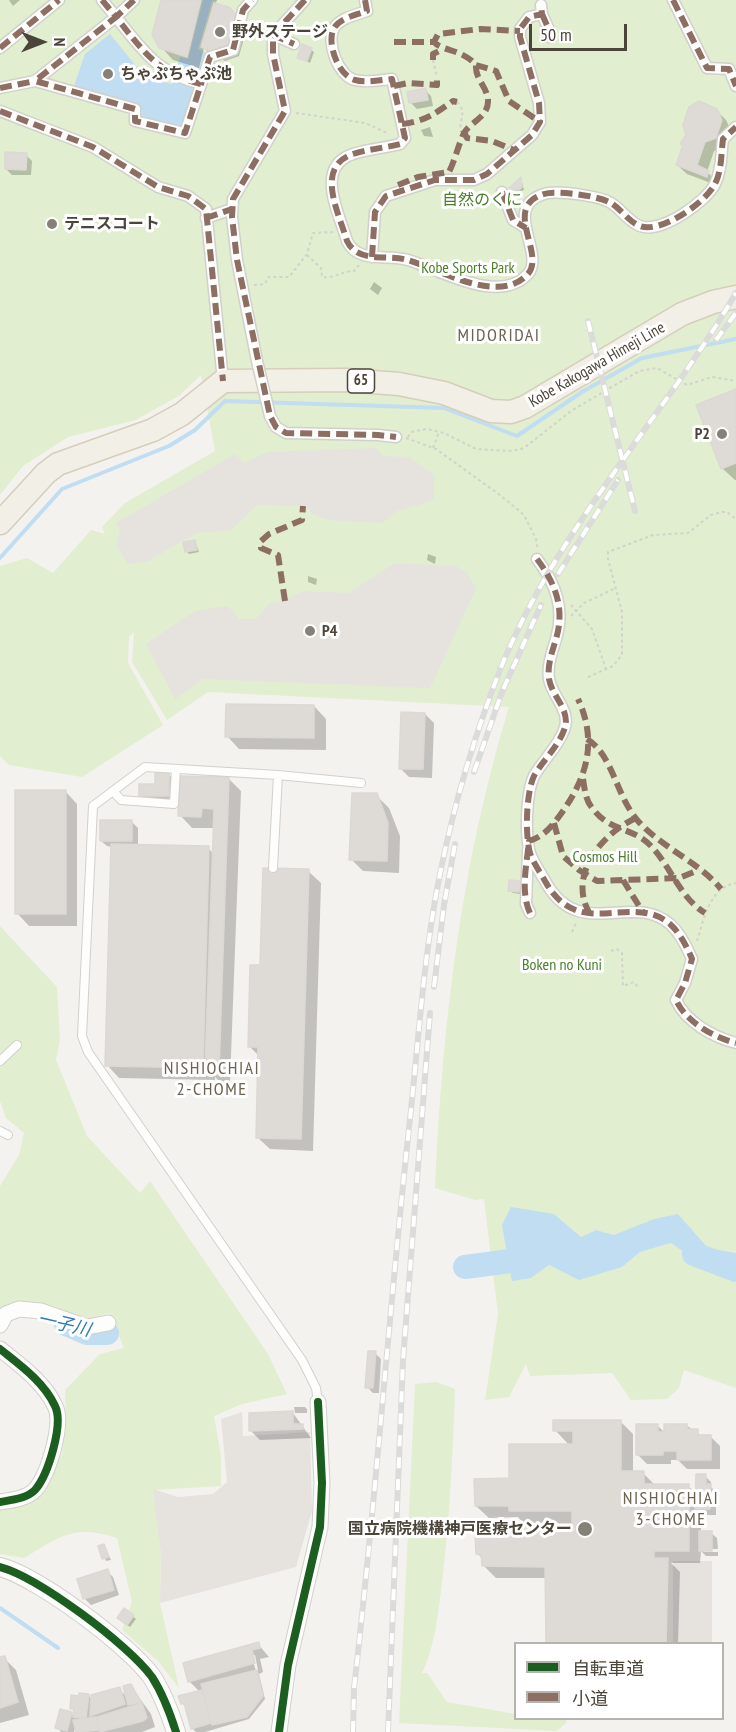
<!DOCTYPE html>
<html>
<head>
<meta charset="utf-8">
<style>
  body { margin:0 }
  #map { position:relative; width:736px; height:1732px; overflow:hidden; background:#f4f2ee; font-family:"PT Sans Narrow","Noto Sans JP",sans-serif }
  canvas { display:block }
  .legend { position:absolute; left:514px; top:1642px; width:210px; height:78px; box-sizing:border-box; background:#fff; border:2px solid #b7b4b0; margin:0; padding:8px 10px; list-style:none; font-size:18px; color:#4b4439 }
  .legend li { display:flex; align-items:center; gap:12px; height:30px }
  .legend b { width:30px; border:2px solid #b7b4b0 }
  .north { position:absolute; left:12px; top:12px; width:60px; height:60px; -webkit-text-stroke:4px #fff; paint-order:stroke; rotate:90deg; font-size:16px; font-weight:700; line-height:24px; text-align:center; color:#4b4439 }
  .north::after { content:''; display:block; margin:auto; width:21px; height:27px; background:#4b4439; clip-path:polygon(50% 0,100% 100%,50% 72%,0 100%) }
  .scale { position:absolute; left:529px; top:24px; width:98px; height:27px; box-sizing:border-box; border:3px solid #4b4439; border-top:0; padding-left:8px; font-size:18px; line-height:21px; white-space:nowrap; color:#4b4439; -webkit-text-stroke:4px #fff; paint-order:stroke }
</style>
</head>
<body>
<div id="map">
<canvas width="736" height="1732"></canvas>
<ul class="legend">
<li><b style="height:8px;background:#1b5e20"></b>自転車道</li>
<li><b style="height:8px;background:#8d6e63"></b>小道</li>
</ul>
<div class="north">N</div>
<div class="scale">50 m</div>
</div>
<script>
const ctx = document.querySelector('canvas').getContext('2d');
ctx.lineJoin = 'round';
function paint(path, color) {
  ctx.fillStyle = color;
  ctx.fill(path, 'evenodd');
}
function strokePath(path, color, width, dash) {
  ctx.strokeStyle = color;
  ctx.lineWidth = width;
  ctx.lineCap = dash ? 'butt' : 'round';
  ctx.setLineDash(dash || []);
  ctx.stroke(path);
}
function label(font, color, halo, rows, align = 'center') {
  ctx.font = font + ' "PT Sans Narrow","Noto Sans JP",sans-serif';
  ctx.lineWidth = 6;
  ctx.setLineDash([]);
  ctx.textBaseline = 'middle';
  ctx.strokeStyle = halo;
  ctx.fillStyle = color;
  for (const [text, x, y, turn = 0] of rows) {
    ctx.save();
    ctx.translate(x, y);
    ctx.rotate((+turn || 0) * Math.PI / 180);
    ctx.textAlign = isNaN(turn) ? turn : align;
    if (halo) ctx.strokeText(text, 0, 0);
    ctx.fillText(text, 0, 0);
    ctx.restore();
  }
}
const green = new Path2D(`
  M0,0H736V1253L708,1248L678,1214L614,1235L596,1230L581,1237L554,1214L531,1278L549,1265L579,1279L622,1267L640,1252L671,1243C699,1263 704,1265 736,1257V1388L684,1370L679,1388L667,1399L631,1400L612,1373L530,1376L526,1364L509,1397L485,1400L498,1314L484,1199L475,1200L435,1188C442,1026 461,863 509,707L208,692L167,720L132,662L134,632L129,637L128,663L163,725L82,777L9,765L0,756V566L27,558L53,573L91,530L105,534L102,527L125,503L215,451L201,375L180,395L136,420L68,437L23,466L0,495Z
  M0,926L57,987L60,1040L56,1060L87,1136L140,1193L150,1181L268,1354L287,1394L242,1404L214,1416L221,1456V1486L154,1490L161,1556L160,1603L179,1688L158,1661L122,1630L132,1602L117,1538C73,1524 61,1536 24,1558L0,1554V1509L33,1502L45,1488L62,1453L66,1428L65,1390L100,1354L124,1348L109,1313L87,1320L51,1305L16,1301L0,1308V1186L19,1155L24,1133L6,1118L0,1101Z
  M436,1382L455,1389C453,1451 450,1512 443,1574C439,1606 436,1644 422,1673H427L447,1702L515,1714L516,1718L566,1719L567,1722L557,1731L399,1723L415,1384Z`);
const parking = new Path2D(`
  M376,448L383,456L409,457L434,475V500L395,512L383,523L329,520L312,514L306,506L257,505L231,530L196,533L148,561L128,564L116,545L120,530L116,523L235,454L244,463L268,452Z
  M395,563L456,566L467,573L476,588L430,688L203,679L175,699L146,644L195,611L228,606L239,619H256L270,603L285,601L302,591L348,593Z
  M242,1412L243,1436L310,1432L312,1511L296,1567L160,1603L161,1556L153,1489L178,1497L213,1494L227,1482L221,1419Z
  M673,1561H712V1643H673Z`);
const water = new Path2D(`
  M203,0H218L212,1L198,49L205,52L182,129L138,118V107L73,89L85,54L110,34L145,77L172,84L180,57L188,59Z
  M511,1207L554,1214L581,1237L596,1230L614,1235L654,1219L678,1214L708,1248L736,1253V1257C703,1265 699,1263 671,1243L640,1252L622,1267L579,1280L549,1265L531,1278L512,1281L502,1225Z`);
const shadow = new Path2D(`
  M9,0H20L13,6Z
  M163,0H217L215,5L228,9L247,28L239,56L225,61L212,55L204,48L199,68L173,60L161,47Z
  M311,50L314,52L310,63L299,57Z
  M425,90L431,96L433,106L417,109L411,103Z
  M716,110L726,120L731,130L725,147L714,151L707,172L718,182L716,185L687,174L677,165Z
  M430,127L433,137L424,136L421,130Z
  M26,155L32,161L31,175H12L6,169Z
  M521,179L524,190L518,192L514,190Z
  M374,282L382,288L378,295L370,289Z
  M736,391V480H735L722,468Z
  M195,541L199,552L189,554L187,552Z
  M428,554L436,557L435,564L427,560Z
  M308,576L317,579L316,585L308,582Z
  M314,706L326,719V750L239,749L227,736Z
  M425,714L434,723L432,778L409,777L400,768Z
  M169,775L175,780V801H147L141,795Z
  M228,778L241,791L230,1082L219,1081L215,1077V1080L119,1078L107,1065L112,847L107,846L101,841L132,822L138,828V846L208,848L214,854L215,828H192L180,815Z
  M65,791L77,804V926H29L17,913Z
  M376,795L389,808L400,836L399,873L363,871L351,859Z
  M308,871L321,883L313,1151L270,1149L257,1137L259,1056L249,1046L262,967Z
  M519,882L521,894L513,893L510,891Z
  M375,1353L381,1359L379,1393H373L367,1387Z
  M294,1407H305L307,1409V1413H293L311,1438L260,1440L251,1431L250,1414L295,1413Z
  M621,1422L633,1434V1473H643L656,1486H688L697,1494L705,1476L711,1482V1487L716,1492V1515H701V1533H711L717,1538L718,1549H704V1552H718V1556H706L701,1551L700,1563H671L680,1572L678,1644H548L547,1578H496L483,1565V1559L477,1553L525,1525L518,1517L489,1518L476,1506L511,1480L569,1445L555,1430Z
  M657,1425L665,1433L686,1425L703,1437H711L720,1446V1469H687L678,1460H671V1464H647L637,1454Z
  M104,1545L111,1560L106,1561L99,1547Z
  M107,1571L113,1577L119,1595L91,1605L85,1599L79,1580Z
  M125,1610L136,1619L130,1627L122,1621Z
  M258,1644L269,1657L260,1659L263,1672L259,1674L265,1699L249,1719L205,1732H196L192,1728L187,1708L182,1703L200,1692L189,1681ZM251,1655H255L258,1670L256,1671Z
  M4,1658L16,1670L29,1715L0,1723V1659Z
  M131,1686L151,1714L155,1727L142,1732H78L76,1725L74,1732H61L57,1727L71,1713L75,1717V1712L71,1708L72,1696H89L92,1699L119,1689L127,1697Z`);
const stream = new Path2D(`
  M0,558L62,489L169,446L195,430L225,401L444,408L517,436L582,392L642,358L736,339
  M0,1608L58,1648`);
const river = new Path2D(`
  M694,1254L736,1270
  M465,1267L518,1260
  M66,1324L87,1333H107`);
const building = new Path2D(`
  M161,0H201L187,57L159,48L152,35Z
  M214,3L229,7L239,18L231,47L214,52L201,47Z
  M302,44L312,48L307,61L297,58Z
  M426,88L428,100L409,103L407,92Z
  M699,101L717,109L722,120L716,138L705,142L697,165L709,171L707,177L676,165L683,145L680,144L686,135L683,125L689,107Z
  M5,152L27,153L26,170L5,169Z
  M521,177L522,187L519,190H511L509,188Z
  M736,389V463L721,469L696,405Z
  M195,540L197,550L185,552L183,542Z
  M226,704L314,705V738L225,737Z
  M401,712L425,713L423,769H399Z
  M155,773H169V796H139V784H155Z
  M180,776L229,777L219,1070L205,1069L214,809L202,808L201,817L178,816Z
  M15,790H66V914H15Z
  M352,793H377L388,823L387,861L349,860Z
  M100,820H132V841H100Z
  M111,844L209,846L203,1068L105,1066Z
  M263,868L309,869L301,1139L256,1138L258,1047H248L250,965H260Z
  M509,880L520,881L519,892L508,891Z
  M368,1351H376L373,1388H365Z
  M293,1411V1424H303V1429L249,1431V1413Z
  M553,1420H621V1471H644V1484H689V1551H654V1558H668L666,1644H546L545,1567L482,1566L481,1554H476L475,1535H482V1523L572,1524V1511H509V1506H475L474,1479L509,1478V1444H573V1431H553Z
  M636,1424H658V1432H664V1424H687V1429H698V1435H711V1460H677V1451H663V1455H636Z
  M696,1474H706V1484H711L710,1509H695Z
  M699,1531H712V1551H699Z
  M104,1544L109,1557L102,1559L98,1546Z
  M108,1569L114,1590L83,1599L77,1579Z
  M124,1608L134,1615L127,1625L117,1618Z
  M259,1642L260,1648L252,1650L255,1663L188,1682L183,1663Z
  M5,1656L18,1702L0,1708V1657Z
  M257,1670L263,1696L247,1717L212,1725L201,1684Z
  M131,1684L141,1702L128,1705L123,1686Z
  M120,1687L125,1704L90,1716L91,1695Z
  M202,1690L211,1723L191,1729L184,1703L181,1704L178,1696Z
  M79,1693L89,1694L86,1718L73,1717L74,1709H70L71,1695L79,1696Z
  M142,1703L147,1718L143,1721L100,1732L97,1717Z
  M60,1709L72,1712L67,1731L55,1728Z
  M96,1717L100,1730L76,1732L73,1720Z`);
const path = new Path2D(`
  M433,60L437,77
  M457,102C466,110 461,119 460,129
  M296,113L365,123L389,134
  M307,255L321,268L322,277C334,279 342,271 354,271L359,265
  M254,285L265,284L268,277H289L307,254L313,233L333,232
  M408,437L411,432L427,429L444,433L476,449L512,451L524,448L571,411L639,371L657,368L687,385L712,377L736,381
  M406,438L436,449L500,495L524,515L536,539L537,547
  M433,448L439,432
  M571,605L592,629L606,669
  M571,616L584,603L616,588
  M588,677L613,666L622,655V612L608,559V552L653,535L688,533L711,515L722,512H727L736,519
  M572,932L577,921
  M697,941C704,919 709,888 736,883
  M611,951L617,949L622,953L623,986L634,982L638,987`);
const service = new Path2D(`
  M278,775L361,783
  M113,791L121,800L174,804L176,769
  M273,868L278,775L145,767L93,806L82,1036L88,1052L302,1360L316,1388L318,1402
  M0,1061L17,1045
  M0,1131L8,1135`);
const pedestrian = new Path2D(`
  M102,0L116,17L134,0
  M365,0L367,11C356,15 340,18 334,28C326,42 338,76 355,80C366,83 381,80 392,79L405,138L400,144C385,148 368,149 353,154C314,167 339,213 347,241C358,264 387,254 408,260C439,269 499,306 528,274C546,253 501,207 544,194C557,190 600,196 611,203C621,209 629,222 640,226C661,234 706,202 715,184C722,170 721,154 723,139L736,127
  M673,0L707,68L729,69L736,86
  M542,14L549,30V37
  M273,35L294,44
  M0,48L59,0
  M201,84C157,73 143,51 116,17L35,81L135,109V121L185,133L210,57L233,50L243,10L252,0
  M0,88L35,81
  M0,111L93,147L158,187L188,196L206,209L223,381
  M502,192L513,220L526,228
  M206,218L232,209
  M372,257L375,212L386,196L435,180H474L487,174L532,135L540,122L539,103L520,37V29L529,17L542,14L541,5
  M257,361L237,260L232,217L233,199L285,111L273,54V35L305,0
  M270,416L276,427L286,433L378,435L396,437
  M537,559C556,584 565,609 556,639C552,652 547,666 549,679C552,697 572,711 564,730C558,747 543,760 534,776C526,793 525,835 530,853C533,862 540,872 545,881C579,943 631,891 670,924C680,933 687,947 692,959L685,983L676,1000C686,1022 713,1037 736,1043
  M528,850L526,904L530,913`);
const minor = new Path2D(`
  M0,1325L6,1314L19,1309L41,1311L87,1327L108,1323
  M0,1349C20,1365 44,1382 55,1406C64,1424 48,1475 35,1490C26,1499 11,1500 0,1502
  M279,1732L288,1665L320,1527L322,1483L318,1402`);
const tertiary = new Path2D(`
  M0,1567C38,1577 129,1645 152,1677C163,1694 170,1713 176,1732`);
const primary = new Path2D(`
  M0,523L46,473L58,464L153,430L182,414L223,381L346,380L399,384L444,393L491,411L511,412L525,407L682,314L713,302L736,297`);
const rail = new Path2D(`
  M588,321L635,511
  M716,340L736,313
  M558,574L618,480
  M474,772L502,692L541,605
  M434,987L444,905L455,844
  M353,1732L354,1688C376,1499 389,1309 410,1119C419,1036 424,950 441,869C455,801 475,734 500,670C556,530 661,421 736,293
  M388,1732L403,1360L430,1013`);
const pedestrianBridge = new Path2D(`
  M257,361L270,416`);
const quiet = new Path2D(`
  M102,0L116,17L134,0
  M305,0L273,35V54L285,111L233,199L232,217L237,260L270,416L276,427L286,433L378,435L396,437
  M365,0L367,11C356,15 340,18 334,28C326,42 338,76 355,80C366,83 381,80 392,79L405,138L400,144C385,148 368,149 353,154C314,167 339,213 347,241C358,264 387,254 408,260C439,269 499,306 528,274C546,253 501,207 544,194C557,190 600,196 611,203C621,209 629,222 640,226C661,234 706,202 715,184C722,170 721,154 723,139L736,127
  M673,0L707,68L729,69L736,86
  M542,14L549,30V37
  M273,35L294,44
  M394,42H434L438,34L480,29L520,31
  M0,48L59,0
  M433,60V54L439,51L438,46
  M476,65L496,71L509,101L540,122
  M201,84C157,73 143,51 116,17L35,81L135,109V121L185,133L210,57L233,50L243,10L252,0
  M394,86L408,83L437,85V77
  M0,88L35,81
  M0,111L93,147L158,187L188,196L206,209L223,381
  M402,124C426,121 434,114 453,101L457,102
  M463,130L467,138L492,141L514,150
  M398,185L418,177L449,172C455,160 459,143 464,133C471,121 489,117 488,100C487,86 475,80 476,65C462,49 442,51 434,42
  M502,192L513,220L526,228
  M206,218L232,209
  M372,257L375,212L386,196L435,180H474L487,174L532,135L540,122L539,103L520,37V29L529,17L542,14L541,5
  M537,559C556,584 565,609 556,639C552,652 547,666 549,679C552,697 572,711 564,730C558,747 543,760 534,776C526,793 525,835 530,853C533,862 540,872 545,881C579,943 631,891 670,924C680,933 687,947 692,959L685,983L676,1000C686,1022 713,1037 736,1043
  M285,601L278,555L261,548V541L269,534L302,520L303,506
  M587,739C613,755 616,796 638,821C662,848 699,862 721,889
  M583,779C585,790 585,800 593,809C609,831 634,828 650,845C670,865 680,898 705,913
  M554,823L563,856L579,870L597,881L679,878L699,870
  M623,880L644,914
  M530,913C520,892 527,863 529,841C545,836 553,825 563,811C588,775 597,740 578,699
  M590,914C567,876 601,834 636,818`);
const cycleway = new Path2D(`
  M0,1349C20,1365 44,1382 55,1406C64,1424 48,1475 35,1490C26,1499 11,1500 0,1502
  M0,1567C38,1577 129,1645 152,1677C163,1694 170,1713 176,1732
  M279,1732L288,1665L320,1527L322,1483L318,1402`);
const markers = [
  [220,32,6,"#868178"],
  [108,74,6,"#868178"],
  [52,224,6,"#868178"],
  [722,434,6,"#868178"],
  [310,631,6,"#868178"],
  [585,1529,8,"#868178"]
];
const shields = [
  [361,381,27]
];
const shieldNames = [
  ["65",361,381]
];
const poiNames = [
  ["野外ステージ",232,32],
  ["ちゃぷちゃぷ池",120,74],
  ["テニスコート",64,224],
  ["P2",710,434,"right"],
  ["P4",322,631],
  ["国立病院機構神戸医療センター",572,1529,"right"]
];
const parkNames = [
  ["自然のくに",482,200],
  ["Kobe Sports Park",468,268],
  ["Cosmos Hill",605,857],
  ["Boken no Kuni",562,965]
];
const streetNames = [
  ["Kobe Kakogawa Himeji Line",597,365,-30]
];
const neighbourhoodNames = [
  ["MIDORIDAI",499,336],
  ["NISHIOCHIAI",212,1069],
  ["2-CHOME",212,1090],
  ["NISHIOCHIAI",671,1499],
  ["3-CHOME",671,1520]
];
const waterNames = [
  ["一子川",64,1325,13]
];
paint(green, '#e1eecf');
paint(parking, '#e6e3df');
paint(water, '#c0ddf1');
paint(shadow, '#0003');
strokePath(stream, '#c0ddf1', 4);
strokePath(river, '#c0ddf1', 24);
paint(building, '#dedbd6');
strokePath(building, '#dcd9d4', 1.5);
strokePath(service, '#d2d0cb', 10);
strokePath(pedestrian, '#d2d0cb', 13);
strokePath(minor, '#d2d0cb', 17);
strokePath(tertiary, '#d2d0cb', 20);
strokePath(primary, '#d6cebb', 25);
strokePath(path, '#d3d2cc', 2, [3, 3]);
strokePath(service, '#fdfdfc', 8);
strokePath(pedestrian, '#fdfdfc', 10);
strokePath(minor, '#fdfdfc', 15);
strokePath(tertiary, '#fdfdfc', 18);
strokePath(primary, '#f2efe6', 22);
strokePath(rail, '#dbdbda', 6);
strokePath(rail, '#fff', 4, [11]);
strokePath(pedestrianBridge, '#d2d0cb', 13, []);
strokePath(pedestrianBridge, '#fdfdfc', 10);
strokePath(quiet, '#8d6e63', 6, [12, 6]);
strokePath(cycleway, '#1b5e20', 8);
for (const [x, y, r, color] of markers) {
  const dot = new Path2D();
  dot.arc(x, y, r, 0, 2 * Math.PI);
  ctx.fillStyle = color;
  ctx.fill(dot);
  strokePath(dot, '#fff', 2);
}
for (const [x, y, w] of shields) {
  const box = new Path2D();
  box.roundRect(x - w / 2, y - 12, w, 24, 4.5);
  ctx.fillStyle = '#fff';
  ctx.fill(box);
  strokePath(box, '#4b4439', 1.5);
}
label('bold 15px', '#4b4439', null, shieldNames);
label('bold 16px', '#4b4439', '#fff', poiNames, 'left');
label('16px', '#4a7f2a', '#fff', parkNames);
label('16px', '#4b4439', '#fff', streetNames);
ctx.letterSpacing = '1.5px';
label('18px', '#6e6250', '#fff', neighbourhoodNames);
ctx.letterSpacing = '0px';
label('italic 18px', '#2e7ab2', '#fff', waterNames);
</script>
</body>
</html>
